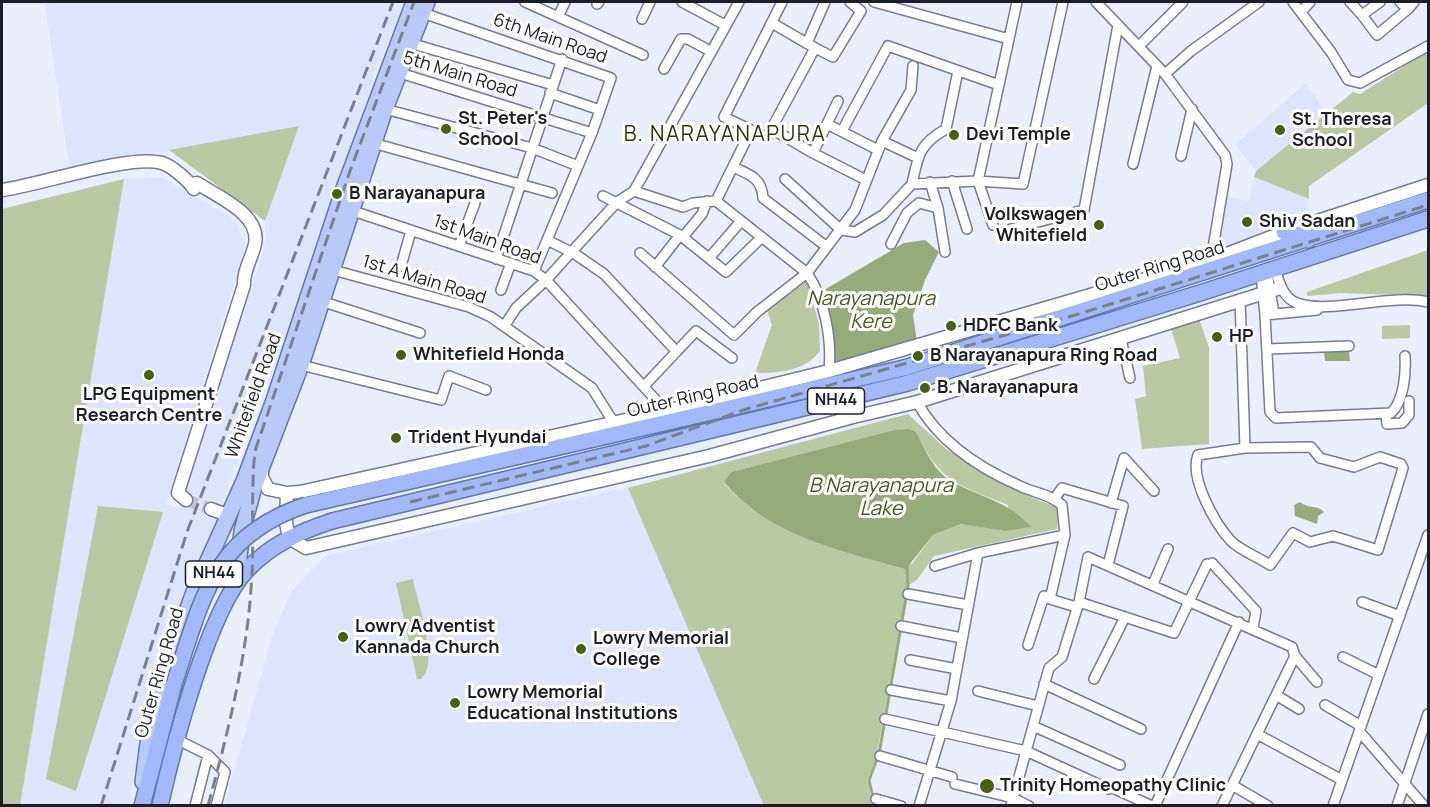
<!DOCTYPE html>
<html>
<head>
<meta charset="utf-8">
<style>
  body { margin:0 }
  #map { position:relative; width:1430px; height:807px; overflow:hidden; background:#e9eefb; font-family:Manrope,sans-serif }
  canvas { display:block }
  .frame { position:absolute; inset:0; border:3px solid #1b1f29; pointer-events:none }
</style>
</head>
<body>
<div id="map">
<canvas width="1430" height="807"></canvas>
<div class="frame"></div>
</div>
<script>
const ctx = document.querySelector('canvas').getContext('2d');
ctx.lineJoin = 'round';
function paint(path, color) {
  ctx.fillStyle = color;
  ctx.fill(path, 'evenodd');
}
function strokePath(path, color, width, dash) {
  ctx.strokeStyle = color;
  ctx.lineWidth = width;
  ctx.lineCap = dash ? 'butt' : 'round';
  ctx.setLineDash(dash || []);
  ctx.stroke(path);
}
function label(font, color, halo, rows, align = 'center') {
  ctx.font = font + ' Manrope,sans-serif';
  ctx.lineWidth = 6;
  ctx.setLineDash([]);
  ctx.textBaseline = 'middle';
  ctx.strokeStyle = halo;
  ctx.fillStyle = color;
  for (const [text, x, y, turn = 0] of rows) {
    ctx.save();
    ctx.translate(x, y);
    ctx.rotate((+turn || 0) * Math.PI / 180);
    ctx.textAlign = isNaN(turn) ? turn : align;
    if (halo) ctx.strokeText(text, 0, 0);
    ctx.fillText(text, 0, 0);
    ctx.restore();
  }
}
const built = new Path2D(`
  M55,2H404L378,66L288,331L157,672L146,712L128,805L20,806L124,179L163,178L234,219L246,245L166,504L180,508L266,243L265,221L299,126L70,171L45,4Z
  M1306,83L1326,114L1256,171L1235,145Z
  M417,115L478,131L473,143L414,127Z
  M1254,177L1309,199L1307,218L1218,251L1228,197L1249,201Z
  M691,473L907,586L876,759L867,779L873,805L224,806L272,637L281,615L292,591L325,556Z`);
const green = new Path2D(`
  M1428,51V103L1309,186V199L1254,177L1256,171L1353,92L1360,94Z
  M299,126L265,221L169,150Z
  M124,179L20,805H3L2,209Z
  M1428,250V296L1341,293L1307,296V292Z
  M807,281L819,324L820,351C805,371 779,373 755,373L772,325L767,311Z
  M1199,318L1209,348V444L1142,449L1135,399L1146,396L1143,366L1180,358L1171,329Z
  M1410,325V338L1382,339V326Z
  M908,414L946,449L1028,496L1059,508L1057,529L934,556L917,580L907,586L876,759L867,779L873,805L764,806L628,488ZM894,430L916,432C941,484 958,484 1008,505L1005,531L962,524L933,535L912,564C847,546 769,537 724,483L731,472Z
  M98,506L163,512L76,791L46,779Z
  M413,579C417,601 440,665 421,679H417L396,583Z`);
const water = new Path2D(`
  M925,240L939,252L925,280L913,315L917,342L835,365L824,290L904,243Z
  M1349,351L1350,361H1325L1324,352Z
  M909,429L916,432C925,449 933,470 951,481C979,497 1009,501 1031,527L1005,531L961,524L933,535L906,569C842,551 768,536 724,482L731,472L894,430Z
  M1300,502C1308,509 1316,504 1324,512L1318,516L1317,524L1295,516L1294,505Z`);
const stream = new Path2D(`
  M875,806L869,780L879,754L908,586L907,567`);
const tertiaryTunnel = new Path2D(`
  M186,500L211,509`);
const minor = new Path2D(`
  M525,2L643,55
  M682,2L725,25
  M874,2L1009,39
  M1096,2L1165,74L1225,155L1227,164L1211,260
  M1293,2L1331,52L1348,80L1360,83L1428,46
  M1350,2L1362,15L1380,2
  M1400,2L1408,9L1414,2
  M597,4L599,2
  M1301,12L1310,2
  M423,13L611,78L592,133L534,271
  M559,15L565,2
  M1362,15L1377,35L1408,9
  M642,19L650,2
  M410,43L553,85
  M807,43L825,2
  M1140,45L1183,2
  M815,48L833,57L861,11L850,2
  M664,69L681,39H688L710,51
  M397,72L592,133
  M1165,74L1191,51L1259,2
  M550,93L600,110
  M385,109L532,148L578,166
  M827,124L838,101
  M772,129L813,153
  M751,130L767,137L815,48L772,23
  M842,131L888,46L999,85
  M882,141L918,158
  M373,143L552,193
  M1181,156L1192,109
  M1133,164L1157,66
  M733,167C749,174 762,178 763,198L827,247
  M785,179L841,230L855,232L883,215L912,184L978,181L1017,2
  M866,180L813,153L827,124L878,150
  M952,181L967,229
  M930,182L938,208L945,252
  M912,184C918,156 919,144 946,129L958,71
  M634,191L683,207L693,203L716,201L807,273C825,299 832,340 829,371
  M603,196L680,235L726,272L762,237
  M716,201L751,130L724,117L782,2
  M350,210L534,271L546,280L666,411
  M993,225L978,181L1023,184L1063,2
  M1011,229L1084,210L1118,25
  M683,237L702,214L707,201
  M547,240L575,254L604,274L676,351
  M891,244L907,213L919,203L938,208
  M459,246L475,203
  M640,253L734,335L757,312L807,273L855,210L882,141L911,90L913,66
  M710,257L741,221
  M496,259L562,59
  M401,266L411,231
  M655,267L680,235
  M1275,269C1279,282 1283,298 1297,303C1330,315 1390,293 1428,302
  M333,270L469,307L491,317L592,388L614,423
  M1267,272L1274,314
  M1261,274L1265,315L1270,412L1276,418L1391,413C1404,401 1406,373 1405,356
  M501,290L511,263
  M1240,299L1245,448
  M321,301L420,333
  M1265,315L1317,310
  M505,325L516,308L546,280L617,202L634,191L739,2
  M1121,339L1130,378
  M1267,349L1349,346
  M301,365L441,400L449,376L486,390
  M645,385L696,331L732,358
  M917,402C939,442 979,468 1020,486C1034,493 1050,494 1062,505L1065,535L1050,599L1076,607
  M1386,414L1387,424L1402,423L1409,415V401
  M1311,447L1320,458L1354,467L1380,457L1401,464L1403,468L1378,550L1333,536L1310,542L1293,533L1270,565C1258,557 1239,550 1230,540C1215,523 1189,478 1198,455L1245,448Z
  M1055,498L1062,488L1123,506L1108,565
  M1111,503L1124,458L1154,491
  M1212,563L1256,611L1253,628
  M935,566L978,553
  M1153,584L1168,549
  M908,594L968,605
  M1079,602L1174,633L1207,564
  M1362,602L1400,616
  M901,626L962,638
  M1028,645L1044,596L1050,599
  M1295,656L1317,682
  M1343,657L1379,675
  M910,660L957,669
  M1094,679L1125,617
  M1044,684L1141,729
  M891,690L951,701
  M978,691L1038,706
  M1276,695L1299,709
  M1325,705L1361,726
  M885,719L1026,751L1109,789
  M1033,726L1120,765
  M1359,731L1424,806
  M1257,734L1342,780
  M178,740L208,755L195,806
  M208,755L225,772L216,806
  M880,756L952,777
  M955,784L1013,798L1029,806
  M1232,785L1268,806
  M1115,789L1152,806
  M876,799L901,806
  M919,806L951,701L978,553L1065,535
  M1011,806L1049,668L1062,657L1079,602L1088,557L1292,647L1295,656L1222,806
  M1155,806L1239,622
  M1333,806L1428,535
  M1397,806L1428,714`);
const tertiary = new Path2D(`
  M2,190C40,185 129,154 162,163C172,166 189,181 194,189
  M262,468V477L268,489L287,493L300,492L666,411L829,371L1211,260L1284,232L1428,185
  M287,493L286,523L289,538L306,548L709,456L853,417L917,402L1280,288
  M186,500L178,493L179,489L244,285C243,271 252,258 255,244C261,214 218,197 197,183L192,184
  M211,509L227,515`);
const primary = new Path2D(`
  M236,584L242,531L254,487L301,365L385,109L427,2
  M143,782L150,728L169,660L194,592L244,481L273,403L342,194L414,2`);
const trunk = new Path2D(`
  M1284,232L1301,235L1308,240
  M306,505L904,368L1428,200
  M142,806L174,684
  M160,806C173,748 208,612 246,571C270,545 299,532 332,521L908,383L1200,293L1428,219`);
const rail = new Path2D(`
  M410,502L646,446L743,410L1082,313L1428,205
  M101,806L187,532L393,2
  M208,806C227,735 246,662 251,589C255,543 250,497 255,451L350,171L414,2`);
const trunkBridge = new Path2D(`
  M174,684C202,600 212,536 306,505`);
const markers = [
  [446,129,6,"#456112"],
  [1280,130,6,"#456112"],
  [954,135,6,"#456112"],
  [337,194,6,"#456112"],
  [1247,222,6,"#456112"],
  [1099,225,6,"#456112"],
  [951,326,6,"#456112"],
  [1217,337,6,"#456112"],
  [401,355,6,"#456112"],
  [918,356,6,"#456112"],
  [149,375,6,"#456112"],
  [925,388,6,"#456112"],
  [396,438,6,"#456112"],
  [343,637,6,"#456112"],
  [581,649,6,"#456112"],
  [455,703,6,"#456112"],
  [987,786,8,"#456112"]
];
const shields = [
  [836,401,57],
  [214,574,57]
];
const shieldNames = [
  ["NH44",836,401],
  ["NH44",214,574]
];
const streetNames = [
  ["6th Main Road",550,39,19],
  ["5th Main Road",460,75,17],
  ["1st Main Road",487,240,20],
  ["Outer Ring Road",1160,267,-17],
  ["1st A Main Road",424,280,17],
  ["Whitefield Road",254,396,-70],
  ["Outer Ring Road",693,397,-13],
  ["Outer Ring Road",160,673,-74]
];
const poiNames = [
  ["St. Peter's",458,119],
  ["School",458,140],
  ["St. Theresa",1292,120],
  ["School",1292,141],
  ["Devi Temple",966,135],
  ["B Narayanapura",349,194],
  ["Volkswagen",1087,215,"right"],
  ["Whitefield",1087,236,"right"],
  ["Shiv Sadan",1259,222],
  ["HDFC Bank",963,326],
  ["HP",1229,337],
  ["Whitefield Honda",413,355],
  ["B Narayanapura Ring Road",930,356],
  ["B. Narayanapura",937,388],
  ["LPG Equipment",149,395,"center"],
  ["Research Centre",149,416,"center"],
  ["Trident Hyundai",408,438],
  ["Lowry Adventist",355,627],
  ["Kannada Church",355,648],
  ["Lowry Memorial",593,639],
  ["College",593,660],
  ["Lowry Memorial",467,693],
  ["Educational Institutions",467,714],
  ["Trinity Homeopathy Clinic",1000,786]
];
const waterNames = [
  ["Narayanapura",871,299],
  ["Kere",871,322],
  ["B Narayanapura",881,486],
  ["Lake",881,509]
];
const quarterNames = [
  ["B. NARAYANAPURA",725,135]
];
paint(built, '#dce5fb');
paint(green, '#b7c8a3');
paint(water, '#96ab7c');
strokePath(stream, '#96ab7c', 3);
strokePath(tertiaryTunnel, '#c0c5d1', 12, [12, 6]);
strokePath(minor, '#737d98', 12);
strokePath(tertiary, '#737d98', 15);
strokePath(primary, '#6377af', 18);
strokePath(trunk, '#6377af', 18);
strokePath(minor, '#fff', 9);
strokePath(tertiary, '#fff', 12);
strokePath(primary, '#b9cafa', 15);
strokePath(trunk, '#a2b8f8', 15);
strokePath(rail, '#7b808b', 3, [12, 6]);
strokePath(trunkBridge, '#6377af', 18, []);
strokePath(trunkBridge, '#a2b8f8', 15);
for (const [x, y, r, color] of markers) {
  const dot = new Path2D();
  dot.arc(x, y, r, 0, 2 * Math.PI);
  ctx.fillStyle = color;
  ctx.fill(dot);
  strokePath(dot, '#fff', 2);
}
for (const [x, y, w] of shields) {
  const box = new Path2D();
  box.roundRect(x - w / 2, y - 13, w, 26, 4.5);
  ctx.fillStyle = '#fff';
  ctx.fill(box);
  strokePath(box, '#1b1f29', 1.5);
}
label('bold 16px', '#1b1f29', null, shieldNames);
label('18px', '#1b1f29', '#fff', streetNames);
label('bold 18px', '#1b1f29', '#fff', poiNames, 'left');
label('italic 20px', '#445f19', '#fff', waterNames);
ctx.letterSpacing = '1.5px';
label('21px', '#283b05', '#fff', quarterNames);
ctx.letterSpacing = '0px';
</script>
</body>
</html>
